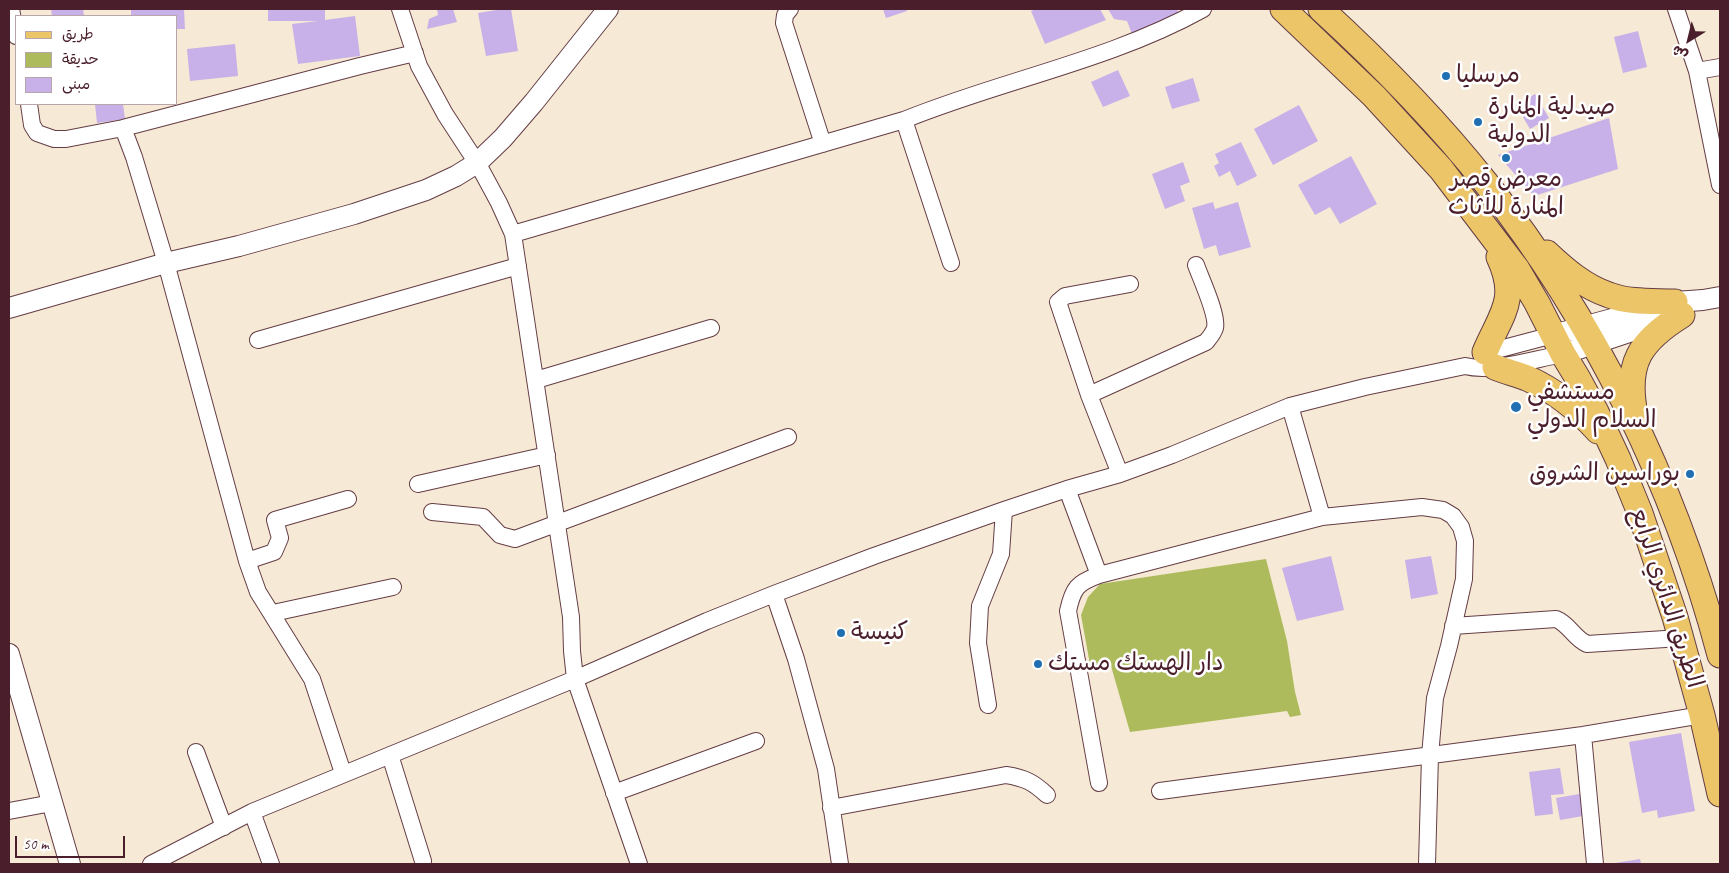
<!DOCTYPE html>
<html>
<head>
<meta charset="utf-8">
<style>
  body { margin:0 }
  #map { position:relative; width:1729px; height:873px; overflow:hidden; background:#f6e9d5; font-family:Caveat,"Playpen Sans Arabic",sans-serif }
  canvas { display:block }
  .frame { position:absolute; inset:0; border:10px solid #4a1f2b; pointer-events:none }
  .legend { position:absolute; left:15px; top:15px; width:162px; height:90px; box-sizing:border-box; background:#fff; border:1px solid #b7a5aa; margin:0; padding:6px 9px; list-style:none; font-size:15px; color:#4a1f2b }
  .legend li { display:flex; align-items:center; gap:10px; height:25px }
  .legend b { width:25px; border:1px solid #b7a5aa }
  .north { position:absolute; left:1664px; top:15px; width:50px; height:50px; -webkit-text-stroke:4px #fff; paint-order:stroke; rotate:216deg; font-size:14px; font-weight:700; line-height:20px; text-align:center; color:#4a1f2b }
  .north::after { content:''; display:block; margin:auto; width:18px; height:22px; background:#4a1f2b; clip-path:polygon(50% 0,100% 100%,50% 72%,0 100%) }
  .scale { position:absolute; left:15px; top:836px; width:110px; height:22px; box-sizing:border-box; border:2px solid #4a1f2b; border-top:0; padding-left:6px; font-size:15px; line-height:18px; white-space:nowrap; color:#4a1f2b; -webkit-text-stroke:4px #fff; paint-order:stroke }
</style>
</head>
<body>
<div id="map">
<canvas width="1729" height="873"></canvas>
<div class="frame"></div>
<ul class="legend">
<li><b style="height:6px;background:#ecc569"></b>طريق</li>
<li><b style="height:14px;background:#aebb5d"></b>حديقة</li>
<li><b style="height:14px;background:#c8b0e8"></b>مبنى</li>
</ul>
<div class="north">ش</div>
<div class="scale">50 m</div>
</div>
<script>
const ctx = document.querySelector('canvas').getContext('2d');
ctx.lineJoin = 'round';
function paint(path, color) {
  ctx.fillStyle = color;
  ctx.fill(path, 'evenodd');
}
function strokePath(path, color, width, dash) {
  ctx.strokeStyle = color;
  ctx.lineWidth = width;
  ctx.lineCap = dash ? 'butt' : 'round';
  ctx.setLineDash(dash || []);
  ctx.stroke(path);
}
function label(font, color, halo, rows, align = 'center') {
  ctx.font = font + ' Caveat,"Playpen Sans Arabic",sans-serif';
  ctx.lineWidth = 5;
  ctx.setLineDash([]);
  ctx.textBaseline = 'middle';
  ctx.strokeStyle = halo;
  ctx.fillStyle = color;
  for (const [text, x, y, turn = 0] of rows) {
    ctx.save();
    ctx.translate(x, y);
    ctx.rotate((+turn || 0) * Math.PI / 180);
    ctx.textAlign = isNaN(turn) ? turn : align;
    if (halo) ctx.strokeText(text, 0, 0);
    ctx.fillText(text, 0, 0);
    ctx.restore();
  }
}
const green = new Path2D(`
  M1266,559L1287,641L1295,692L1301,715L1290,717L1287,711L1130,732L1111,666L1091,670L1081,615L1088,597L1100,584Z`);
const building = new Path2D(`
  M51,9H83L84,16H52Z
  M131,9H184L185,29H176V16H131Z
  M268,9H325V20L355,16L360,56L298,64L292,24L318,21H268Z
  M437,9H453L457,22L427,29L429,19L438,15Z
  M503,9H511L518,51L486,56L478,13Z
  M883,9H906L907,11L886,18Z
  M1037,9H1100L1106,20L1045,44L1031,11Z
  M1108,9H1176L1183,16L1132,34L1127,21L1114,19Z
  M1638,31L1647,67L1623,73L1614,37Z
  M235,44L238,76L190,81L187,49Z
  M1118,70L1130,96L1103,107L1091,82Z
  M1193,78L1200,101L1172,109L1165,87Z
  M1535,94L1549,118L1530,129L1516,105Z
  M95,104H123L125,119L97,123Z
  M1299,105L1318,141L1273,165L1254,129Z
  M1609,118L1618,169L1534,196L1498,155Z
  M1241,142L1257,176L1237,186L1230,171L1219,177L1214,166L1219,163L1215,154Z
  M1351,156L1377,204L1340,224L1330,207L1315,215L1298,185Z
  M1183,162L1190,182L1180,186L1185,201L1165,209L1152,174Z
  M1213,202L1215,209L1238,202L1251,247L1219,256L1216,245L1204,249L1192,208Z
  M1331,556L1344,610L1297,621L1282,568Z
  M1431,556L1438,594L1411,599L1405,560Z
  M1681,733L1695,811L1658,818L1657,810L1642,813L1629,742Z
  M1560,768L1564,794L1551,795L1553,814L1535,816L1529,772Z
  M1585,793L1589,815L1560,820L1556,798Z
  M1640,859L1641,864H1615V863Z`);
const minor = new Path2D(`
  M11,9L16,36
  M400,9L419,66L445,114L479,166L499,203L513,234L571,617L572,651L575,679L639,864
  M790,9L785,15L784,23L823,144
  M1676,9L1697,71L1720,185
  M1697,71L1720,67
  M29,104L32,125L37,133L54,139H66L123,128L360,66L415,53
  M904,120L951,263
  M123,128L134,157L166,263L247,561L258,592L312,679L343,773
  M513,234L904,120C1002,80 1109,61 1203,9
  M258,340L518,266
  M1481,354L1553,335
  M536,380L711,328
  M1089,395L1206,342C1210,337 1213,334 1215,328C1218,315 1201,279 1196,265
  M1290,406L1322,517
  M1120,474L1089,395L1058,302L1065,296L1130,284
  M418,484L547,455
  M1067,489L1099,575
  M432,512L483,517L500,535L515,539L788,437
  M247,561L274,552L280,538L275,520L348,499
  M774,594L796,659L826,769L840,864
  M273,613L393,587
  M1453,626L1556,619C1569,624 1574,638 1587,644L1681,638
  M988,705L978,643L980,606L1001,554L1004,510
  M1583,735L1595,864
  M196,752L224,827
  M390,755L423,861
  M1099,783L1068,611C1073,588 1077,583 1099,575L1322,517L1422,507L1443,510L1453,516L1461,527L1465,541L1464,579L1449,646L1435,698L1430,756L1427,864
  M1160,791L1583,735L1702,715
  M614,793L756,741
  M831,808L1006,775C1025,778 1033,782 1047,795
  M9,811L52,803
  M252,812L271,864
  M151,864L252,812L575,679L707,621L774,594L874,556L1004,510L1067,489L1120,474L1172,455L1290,406L1365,387L1465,366C1493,373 1534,359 1563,354`);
const tertiary = new Path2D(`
  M9,308L166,263L239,246L354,214L426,190L456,176L477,163L503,138L534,102L608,9
  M1553,335L1675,302L1703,300L1720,297
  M1563,354L1671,318
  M9,654L70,864`);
const primary = new Path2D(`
  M1283,9L1374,96L1441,169L1517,269L1537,303L1563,354L1577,377L1596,412L1618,459L1640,513L1675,617L1702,715L1720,794
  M1321,9C1380,63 1436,120 1486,183C1595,321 1675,485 1720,655
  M1547,253C1565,270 1585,287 1609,295C1630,303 1654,301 1675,302
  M1485,352C1501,314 1519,300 1499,257
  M1495,367C1506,372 1518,374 1529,379C1555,391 1578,409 1598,431
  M1635,414C1625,363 1640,341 1682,315`);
const markers = [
  [1446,76,5,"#1f6fb2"],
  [1478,122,5,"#1f6fb2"],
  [1506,158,5,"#1f6fb2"],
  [1516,407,6,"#1f6fb2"],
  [1690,474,5,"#1f6fb2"],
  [841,633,5,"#1f6fb2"],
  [1038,664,5,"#1f6fb2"]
];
const poiNames = [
  ["مرسليا",1456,76],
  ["صيدلية المنارة",1488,108],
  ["الدولية",1488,136],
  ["معرض قصر",1506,180,"center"],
  ["المنارة للأثاث",1506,208,"center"],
  ["مستشفي",1527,393],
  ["السلام الدولي",1527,421],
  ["بوراسين الشروق",1680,474,"right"],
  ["كنيسة",851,633],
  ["دار الهستك مستك",1048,664]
];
const streetNames = [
  ["الطريق الدائري الرابع",1666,598,72]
];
paint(green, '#aebb5d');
paint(building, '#c8b0e8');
strokePath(minor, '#643d44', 18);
strokePath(tertiary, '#643d44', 22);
strokePath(primary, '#643d44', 27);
strokePath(minor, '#fff', 16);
strokePath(tertiary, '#fff', 20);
strokePath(primary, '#ecc569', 25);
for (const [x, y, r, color] of markers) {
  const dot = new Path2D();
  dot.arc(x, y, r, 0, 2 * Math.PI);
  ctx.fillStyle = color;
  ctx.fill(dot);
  strokePath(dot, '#fff', 2);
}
label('24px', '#4a1f2b', '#fff', poiNames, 'left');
label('24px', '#4a1f2b', '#fff', streetNames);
</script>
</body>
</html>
